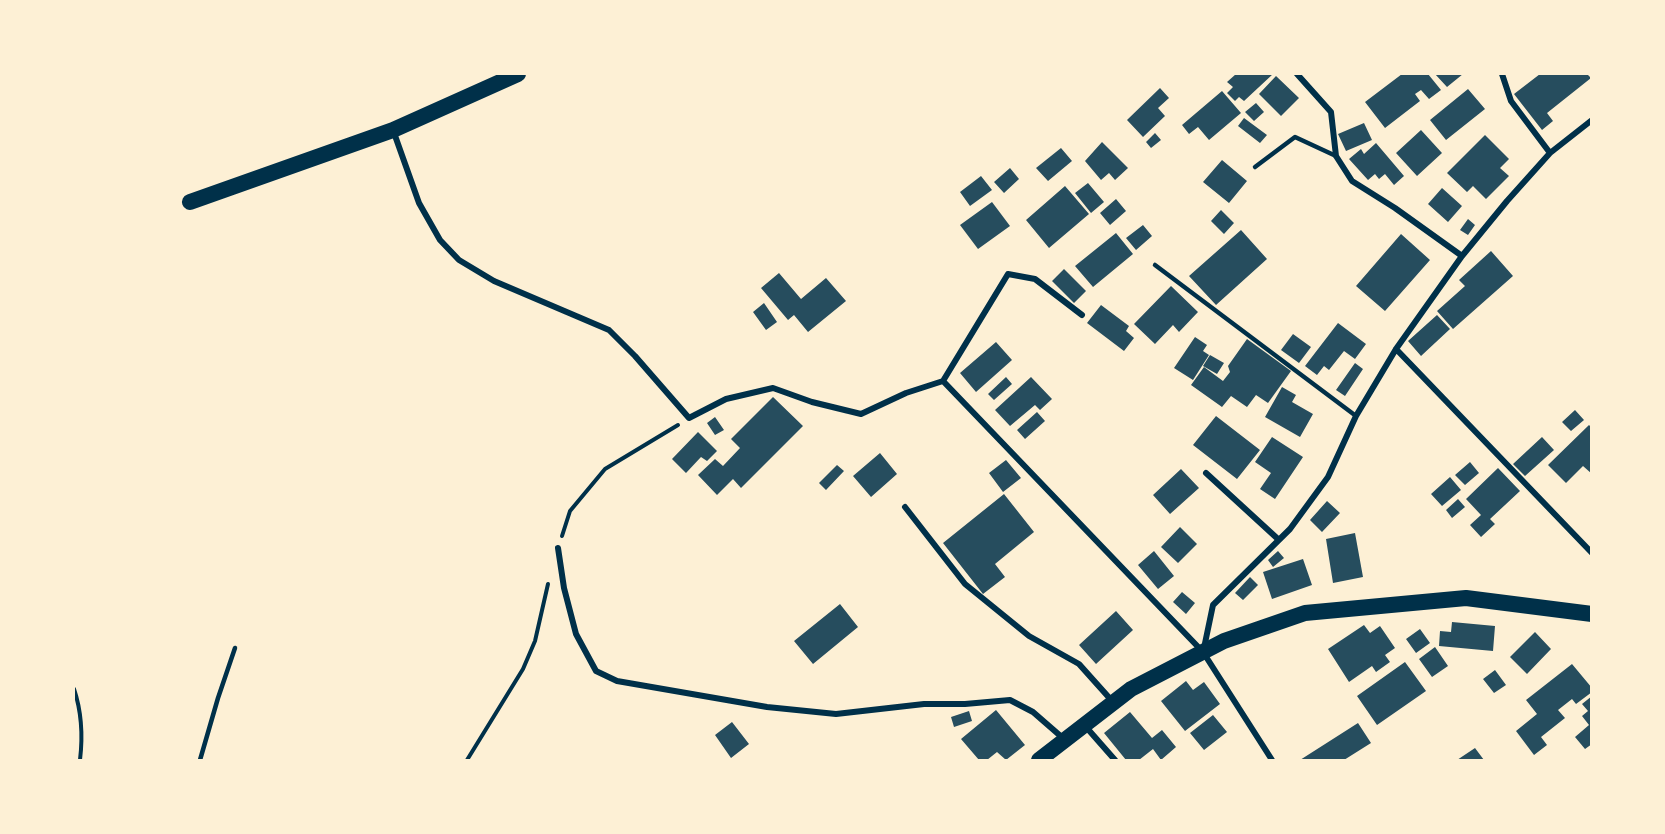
<!DOCTYPE html>
<html>
<head>
<meta charset="utf-8">
<style>
  body { margin:0 }
  #map { position:relative; width:1665px; height:834px; overflow:hidden; background:#fdf0d5; font-family:"Archivo Narrow",sans-serif }
  canvas { display:block }
  .frame { position:absolute; inset:0; border:75px solid #fdf0d5; pointer-events:none }
</style>
</head>
<body>
<div id="map">
<canvas width="1665" height="834"></canvas>
<div class="frame"></div>
</div>
<script>
const ctx = document.querySelector('canvas').getContext('2d');
ctx.lineJoin = 'round';
function paint(path, color) {
  ctx.fillStyle = color;
  ctx.fill(path, 'evenodd');
}
function strokePath(path, color, width, dash) {
  ctx.strokeStyle = color;
  ctx.lineWidth = width;
  ctx.lineCap = dash ? 'butt' : 'round';
  ctx.setLineDash(dash || []);
  ctx.stroke(path);
}
const building = new Path2D(`
  M1236,74H1273L1244,101L1239,97L1235,101L1227,93L1233,87L1227,82Z
  M1402,74H1428L1441,90L1429,99L1421,90L1415,94L1420,101L1385,128L1365,102Z
  M1435,74H1463L1447,87Z
  M1540,74H1587L1591,78L1547,113L1553,121L1542,130L1514,94Z
  M1276,76L1299,98L1281,116L1259,94Z
  M1160,88L1169,98L1158,108L1165,116L1143,137L1127,120Z
  M1468,89L1485,109L1446,140L1430,120Z
  M1222,91L1241,113L1209,140L1198,127L1189,134L1182,125Z
  M1256,103L1264,112L1254,121L1245,112Z
  M1244,118L1267,135L1260,143L1238,126Z
  M1364,123L1372,140L1346,151L1338,134Z
  M1421,130L1442,153L1417,176L1396,153Z
  M1155,133L1161,140L1151,148L1146,142Z
  M1485,135L1509,159L1500,168L1509,176L1486,199L1473,186L1467,192L1447,173Z
  M1102,142L1128,168L1115,180L1109,173L1101,180L1085,161Z
  M1376,143L1404,176L1394,185L1385,174L1379,179L1375,174L1368,180L1349,159L1361,149L1364,154Z
  M1061,148L1072,161L1048,181L1036,168Z
  M1222,160L1247,181L1229,203L1203,182Z
  M1010,168L1019,179L1004,193L994,182Z
  M981,176L992,190L970,206L960,192Z
  M1088,183L1104,202L1091,213L1075,193Z
  M1065,186L1089,214L1049,248L1026,220Z
  M1442,188L1462,206L1448,222L1428,204Z
  M1116,199L1126,211L1110,225L1100,213Z
  M992,202L1010,226L978,249L960,225Z
  M1221,210L1234,223L1224,234L1211,221Z
  M1468,219L1475,225L1468,235L1460,230Z
  M1143,225L1152,236L1136,250L1126,238Z
  M1241,230L1267,259L1216,305L1189,276Z
  M1116,233L1133,254L1093,287L1075,266Z
  M1401,234L1430,260L1385,311L1356,286Z
  M1491,251L1513,276L1453,329L1437,311L1465,286L1459,280Z
  M1064,269L1086,291L1074,303L1052,281Z
  M779,273L801,299L826,278L846,301L808,332L794,315L788,320L761,288Z
  M1171,286L1198,312L1179,332L1173,325L1155,344L1134,324Z
  M764,303L777,322L766,330L753,312Z
  M1101,305L1129,326L1126,331L1134,338L1124,351L1087,323Z
  M1437,315L1450,329L1421,356L1408,341Z
  M1338,323L1366,344L1355,359L1344,351L1329,370L1324,366L1317,375L1305,366Z
  M1293,334L1311,347L1299,363L1281,350Z
  M1195,337L1207,345L1203,351L1209,355L1193,380L1174,368Z
  M1247,339L1291,371L1268,403L1256,395L1247,407L1231,396L1222,407L1191,385L1204,367L1223,381L1230,372L1228,366Z
  M996,342L1012,360L976,392L960,373Z
  M1210,355L1224,363L1217,374L1203,366Z
  M1355,363L1363,369L1345,396L1336,390Z
  M1006,377L1012,384L994,400L988,394Z
  M1031,377L1052,399L1040,410L1035,405L1010,426L995,410Z
  M1282,387L1296,395L1292,402L1313,414L1300,437L1265,417Z
  M773,397L803,426L741,488L733,479L717,495L698,475L715,459L723,466L740,448L731,439Z
  M1575,410L1584,420L1571,431L1562,422Z
  M1037,412L1045,421L1025,439L1017,430Z
  M1216,416L1260,450L1237,479L1193,445Z
  M715,417L724,430L715,435L707,423Z
  M1589,425L1592,428V474L1583,466L1566,483L1548,465Z
  M698,432L717,451L707,461L701,457L686,473L672,459Z
  M1272,437L1303,457L1275,499L1260,489L1271,473L1255,462Z
  M1542,437L1554,450L1525,476L1513,464Z
  M880,453L897,474L871,497L853,476Z
  M1006,460L1021,478L1003,492L989,473Z
  M1470,462L1479,473L1465,485L1455,475Z
  M837,465L844,471L826,490L819,483Z
  M1498,468L1520,491L1490,519L1495,524L1481,537L1470,525L1481,515L1466,499Z
  M1181,469L1199,488L1170,514L1153,495Z
  M1450,477L1461,490L1442,506L1431,494Z
  M1004,494L1034,532L995,564L1005,577L983,594L943,543Z
  M1458,499L1465,507L1452,518L1446,510Z
  M1327,501L1340,513L1322,532L1310,520Z
  M1180,527L1197,544L1178,563L1161,547Z
  M1355,533L1363,577L1333,583L1326,539Z
  M1154,551L1174,576L1158,589L1138,565Z
  M1278,551L1284,558L1273,567L1268,560Z
  M1303,559L1312,585L1272,599L1263,572Z
  M1250,577L1258,585L1243,600L1235,593Z
  M1182,592L1195,603L1186,614L1173,602Z
  M840,604L858,627L813,664L794,641Z
  M1116,611L1133,630L1096,664L1079,645Z
  M1452,622L1495,626L1493,651L1439,646L1440,631L1451,632Z
  M1364,625L1370,633L1380,626L1395,648L1385,655L1390,662L1376,672L1372,666L1349,682L1328,649Z
  M1420,629L1430,643L1416,653L1406,639Z
  M1535,632L1551,649L1527,674L1510,657Z
  M1435,647L1448,666L1432,677L1419,659Z
  M1405,662L1426,691L1377,725L1357,696Z
  M1572,664L1592,688V692L1576,704L1572,699L1558,710L1565,718L1541,737L1547,745L1534,755L1516,731L1537,714L1526,700Z
  M1495,670L1506,685L1494,693L1483,679Z
  M1186,681L1193,690L1204,682L1220,704L1185,731L1161,701Z
  M1592,696V744L1585,749L1575,737L1589,725L1582,716L1588,711L1582,704Z
  M996,710L1025,745L1006,760L997,752L987,760H979L961,739Z
  M969,711L972,721L954,727L951,717Z
  M1130,712L1152,738L1162,730L1176,747L1161,760L1153,749L1139,760H1126L1104,733Z
  M1213,715L1227,732L1204,750L1190,733Z
  M732,722L749,744L731,758L715,735Z
  M1358,723L1371,743L1344,760H1300Z
  M1475,748L1484,760H1457Z`);
const path = new Path2D(`
  M562,536L570,511L605,469L678,425
  M74,689C82,713 83,735 80,760
  M467,760L523,669L535,641L548,584`);
const service = new Path2D(`
  M1255,167L1295,137L1336,156
  M1155,265L1356,416
  M200,760L218,698L235,648`);
const minor = new Path2D(`
  M1297,74L1331,112L1336,156L1352,181L1395,208L1462,256
  M1502,74L1511,101L1550,153
  M393,130L419,203L440,240L459,260L494,281L609,330L635,356L689,418L726,399L773,388L812,402L861,414L906,393L943,381L1203,652L1272,760
  M1396,349L1592,553
  M943,381L1008,274L1035,279L1082,315
  M1206,473L1279,540
  M905,507L965,584L1029,636L1079,664L1113,702
  M558,548L564,588L576,634L596,671L617,681L767,707L836,714L924,704H965L1010,700L1033,712L1064,739
  M1204,648L1213,605L1290,529L1328,477L1356,416L1396,349L1462,256L1507,201L1550,153L1592,120
  M1086,727L1115,760`);
const trunk = new Path2D(`
  M190,202L393,130L518,74
  M1039,760L1131,689L1224,641L1305,613L1466,598L1592,614`);
paint(building, '#264d5e');
strokePath(path, '#003049', 4);
strokePath(service, '#003049', 4.5);
strokePath(minor, '#003049', 6);
strokePath(trunk, '#003049', 16);
</script>
</body>
</html>
